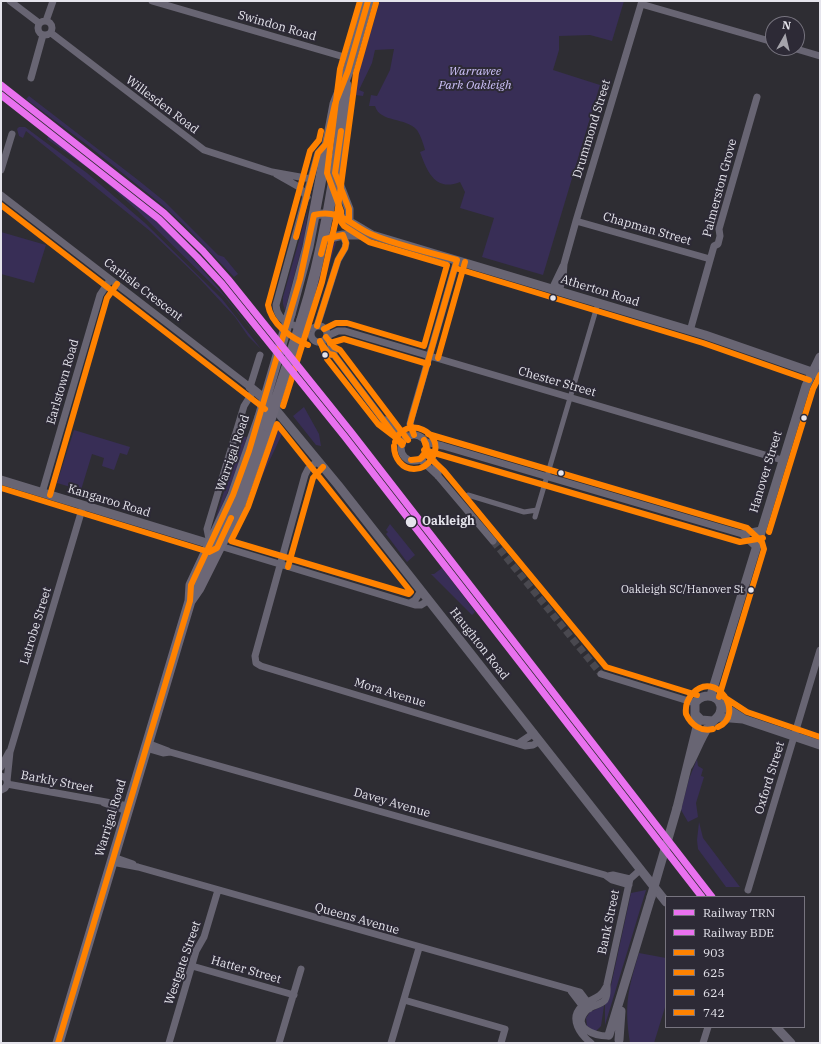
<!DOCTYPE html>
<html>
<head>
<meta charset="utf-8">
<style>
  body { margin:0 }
  #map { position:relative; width:821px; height:1044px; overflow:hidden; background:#2e2d33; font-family:"IBM Plex Serif",serif }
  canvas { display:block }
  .frame { position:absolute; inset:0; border:2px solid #e5e4ec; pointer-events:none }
  .legend { position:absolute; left:665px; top:896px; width:140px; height:132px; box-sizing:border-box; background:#2d2a36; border:1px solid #77747f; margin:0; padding:5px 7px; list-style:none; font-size:12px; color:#e5e4ec }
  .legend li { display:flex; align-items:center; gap:8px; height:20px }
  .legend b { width:20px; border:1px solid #77747f }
  .north { position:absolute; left:765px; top:16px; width:40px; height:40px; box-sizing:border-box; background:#2d2a36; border:1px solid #77747f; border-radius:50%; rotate:8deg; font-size:11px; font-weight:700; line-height:16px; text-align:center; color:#e5e4ec }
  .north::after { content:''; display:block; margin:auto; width:14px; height:18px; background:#a5a4ab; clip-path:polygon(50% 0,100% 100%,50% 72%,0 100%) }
</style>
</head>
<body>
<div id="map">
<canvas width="821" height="1044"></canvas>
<div class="frame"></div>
<ul class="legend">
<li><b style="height:5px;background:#e971ef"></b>Railway TRN</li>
<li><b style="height:5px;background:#e971ef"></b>Railway BDE</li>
<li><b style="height:5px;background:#ff8200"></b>903</li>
<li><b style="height:5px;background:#ff8200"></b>625</li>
<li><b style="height:5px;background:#ff8200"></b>624</li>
<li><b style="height:5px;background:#ff8200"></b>742</li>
</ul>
<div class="north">N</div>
</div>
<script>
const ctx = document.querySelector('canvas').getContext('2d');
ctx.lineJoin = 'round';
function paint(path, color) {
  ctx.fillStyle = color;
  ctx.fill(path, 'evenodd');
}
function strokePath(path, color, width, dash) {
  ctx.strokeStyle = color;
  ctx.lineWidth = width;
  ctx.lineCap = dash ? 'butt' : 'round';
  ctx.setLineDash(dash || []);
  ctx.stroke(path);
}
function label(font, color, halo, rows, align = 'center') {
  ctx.font = font + ' "IBM Plex Serif",serif';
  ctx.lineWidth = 4;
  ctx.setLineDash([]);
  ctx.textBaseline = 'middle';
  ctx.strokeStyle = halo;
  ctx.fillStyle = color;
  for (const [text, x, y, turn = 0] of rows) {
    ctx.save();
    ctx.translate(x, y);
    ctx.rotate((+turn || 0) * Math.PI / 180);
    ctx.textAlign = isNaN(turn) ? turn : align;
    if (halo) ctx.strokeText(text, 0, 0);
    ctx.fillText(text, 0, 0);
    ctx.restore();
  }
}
const green = new Path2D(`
  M380,1H624L612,41L590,35L559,36V50L553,70L600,85L543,275L482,257L494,218L460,208L465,192L460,182C435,192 427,171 420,152L425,150C423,143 421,136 417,130C406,117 380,123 375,106H369L371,95L377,96L390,70L394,49L375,50L372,63L359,90L364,92L363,96L355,95L359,71Z
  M29,96L138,180L164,201L218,255L224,257L238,274L234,277L184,225L161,204L90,147L26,99Z
  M19,127H25L87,173L145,223L222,299L261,349L248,336L235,317L198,277L150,231L26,131L23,138L19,136L17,129Z
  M50,134L67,149L69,148C98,171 129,194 155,220C197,260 233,305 269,351L224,296L137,210L95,173L47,139Z
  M308,209L304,239L285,310L283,304V297Z
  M1,232L46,245L34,283L1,274Z
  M337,240L312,321L307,324L327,250Z
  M304,407L319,434L321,446L316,445L293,416Z
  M275,422L283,432L249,504L252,490Z
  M74,430L130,447L127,455L120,453L114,470L102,466L104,458L92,454L81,490L57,483Z
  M241,436L247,437L235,475L214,524Z
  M390,524L415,555L407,562L386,534L388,532L386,530Z
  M442,568L473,609L475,612L472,615L431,574H434Z
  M697,759L698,766L703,769L701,776L704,777L696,803L698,817L688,822L681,810L689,779Z
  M699,822L703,838L740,887H726L698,849L697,840Z
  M646,890L605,1025V1004L610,990L631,893Z
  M639,953L666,958V1004L654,1043H630C624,1005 628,989 639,953Z
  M603,1006H604L601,1026L595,1032L587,1026L586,1018L590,1012Z`);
const minorTunnel = new Path2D(`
  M493,541L601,674`);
const pedestrian = new Path2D(`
  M468,495L524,512L537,510
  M535,517L598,303`);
const minor = new Path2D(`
  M10,1L39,23
  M152,1L351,59
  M641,4L773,42
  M38 28a7 7 0 1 1 14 0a7 7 0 1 1-14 0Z
  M46,21L53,1
  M51,33L204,150L272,172L311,179
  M793,48L820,56
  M31,78L43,35
  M1,170L12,134
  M276,174L299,187L307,197
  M1,195L250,387L260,355
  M576,221L710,259
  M552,289L563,266
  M559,291L563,278L564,264L576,221L642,1
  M317,326L338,260L345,248L346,243L343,235
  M311 334a8 8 0 1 1 16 0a8 8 0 1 1-16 0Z
  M313,328C299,328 277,324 276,305L318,153L326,144
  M690,331L714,246L718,244L720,236L719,229L757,97
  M327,336L338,331H345L782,460
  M327,337L334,351V355
  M320,342L329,354L334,355L402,445
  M386,420L408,437
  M414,435L410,424L412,416L457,260
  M401 448a13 13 0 1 1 26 0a13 13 0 1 1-26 0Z
  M426,442L443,446L742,534L761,530
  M427,450L438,468V476
  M420,459L438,476L493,541
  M318,461L308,469L305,475L255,656L256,663L261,666L525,746L533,745L540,741
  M42,493L100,295L110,280
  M742,534L756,547
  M210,544L207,529L244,406L254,390
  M220,546L415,605H421L429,600
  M410,603L415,600L421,591
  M601,674L695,703
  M147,743L168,751
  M519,743L534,733
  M146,748L163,753L170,752L605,875L612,880L629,885
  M1,767L9,752
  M1,776L6,778L8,783L5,788L1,790
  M7,781L10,752L83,506
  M7,784L128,806
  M104,803L127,811
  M113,857L133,864
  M112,862L138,867L580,992L586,1000L589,1009
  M608,876L613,875L630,879
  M748,890L820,650
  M192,966L294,995
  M571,991L584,1008
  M404,1000L505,1029L501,1043
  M608,1036C595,1036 571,1028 586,1011C591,1005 600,1006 605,1000C608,995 607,990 607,984L630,879L640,870
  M169,1043L196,951L204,937L218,890
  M279,1043L301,969
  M391,1043L419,948
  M591,1043C581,1035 568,1019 582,1006C591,997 599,1001 606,987
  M703,1043L708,1027`);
const tertiary = new Path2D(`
  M335,173L349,209V220
  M314,215C337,210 352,224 372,235L705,335L820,375
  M325,239L343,235H372
  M250,387L271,404L338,485L666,902
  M1,480L210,544
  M711,695L806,386L820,357
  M720,704L742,718
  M718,717L743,719L820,745
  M688,766C695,754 700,739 708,727C711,721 718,719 720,713C726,696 703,690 695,703V714L701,720L713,721
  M677,808L697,727L695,714
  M776,1027L791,1043
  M609,1035L651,897
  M619,1040L621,1011`);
const trunk = new Path2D(`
  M290,314L308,247L335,104L348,71L368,1
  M302,320C326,243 338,165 346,85
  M190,601L199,588L239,508L268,426
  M58,1043L190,601L191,585L233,495L260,417`);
const tertiaryBridge = new Path2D(`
  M651,897L677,808`);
const trunkBridge = new Path2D(`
  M260,417L290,314
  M268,426L302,320`);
const bus1 = new Path2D(`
  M341,131L335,173L349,209V220
  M296,237L318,153L326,144L335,104L348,71L368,1
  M317,326L338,260L345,248L346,243L343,235L325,239L321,254
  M320,342L329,354L334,355L402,445
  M414,435L410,424L457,260
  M411,460L420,459C427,454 429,447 424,440
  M411,460L420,459L427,450L424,440
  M58,1043L190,601L191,585L233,495L249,451L300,279L314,215C341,208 352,227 373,235C400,246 429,252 457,260`);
const bus2 = new Path2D(`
  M1,205L265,409
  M283,406L322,282L337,215L356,73L376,3
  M277,424L411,592L409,594L231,541L248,507Z
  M1,488L209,552L217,548L231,518
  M50,495L107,298L117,284
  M288,567L313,478L323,467`);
const bus3 = new Path2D(`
  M455,268L703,343L809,380
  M320,341L327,359L378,424L403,443
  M330,343L344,339L428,364
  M438,358L465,262
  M424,450L740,542L763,538
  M769,532L813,389L820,375`);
const bus4 = new Path2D(`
  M324,329L336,323H347L424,346L447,265L369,242L344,226L341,222V211L327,173L340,69L360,1
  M326,337L334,347L340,350L408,440
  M308,345C291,338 271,324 268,305L310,151L319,140L321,131
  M428,434L747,528L762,542L764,549L719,697
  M394,446C394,458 402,469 414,469C422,469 428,465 432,458C448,433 404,413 395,442
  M425,453L444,471L606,667L697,695
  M724,697L747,712L820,737
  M713,729C701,732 691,725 686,714C685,706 687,700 692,694C716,668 746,715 718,727`);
const rail1 = new Path2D(`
  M1,85L164,213L203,251L228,279L351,432L712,897`);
const rail2 = new Path2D(`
  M1,95L159,219L197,257L222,284L345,437L702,897`);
const markers = [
  [553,298,3.5,"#e5e4ec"],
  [325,355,3.5,"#e5e4ec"],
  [804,418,3.5,"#e5e4ec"],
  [561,473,3.5,"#e5e4ec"],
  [411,522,6,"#e5e4ec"],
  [751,590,3.5,"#e5e4ec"]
];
const busNames = [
  ["Oakleigh SC/Hanover St",744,590]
];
const streetNames = [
  ["Swindon Road",277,26,16],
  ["Willesden Road",162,105,37],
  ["Drummond Street",592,129,-73],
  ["Palmerston Grove",720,188,-75],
  ["Chapman Street",647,229,16],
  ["Carlisle Crescent",143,290,37],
  ["Atherton Road",600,291,17],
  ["Earlstown Road",63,382,-74],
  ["Chester Street",557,382,16],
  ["Warrigal Road",233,453,-71],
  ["Hanover Street",766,472,-73],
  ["Kangaroo Road",109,501,17],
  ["Latrobe Street",36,626,-73],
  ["Haughton Road",479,644,52],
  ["Mora Avenue",390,693,17],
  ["Oxford Street",770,778,-73],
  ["Barkly Street",57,782,11],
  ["Davey Avenue",392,803,16],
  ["Warrigal Road",111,818,-73],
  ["Queens Avenue",357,919,16],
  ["Bank Street",609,922,-78],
  ["Westgate Street",183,963,-71],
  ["Hatter Street",246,970,16]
];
const parkNames = [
  ["Warrawee",475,72],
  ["Park Oakleigh",475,86]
];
const stopNames = [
  ["Oakleigh",422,522]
];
paint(green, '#382e56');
strokePath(minorTunnel, '#49484f', 7, [7, 3.5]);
strokePath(pedestrian, '#686573', 5);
strokePath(minor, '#686573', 7);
strokePath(tertiary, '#686573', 9);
strokePath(trunk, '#6c6776', 11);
strokePath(tertiaryBridge, '#686573', 9);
strokePath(trunkBridge, '#6c6776', 11);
strokePath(bus1, '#ff8200', 6);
strokePath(bus2, '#ff8200', 6);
strokePath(bus3, '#ff8200', 6);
strokePath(bus4, '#ff8200', 6);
strokePath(rail1, '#e971ef', 7);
strokePath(rail2, '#e971ef', 7);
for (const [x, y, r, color] of markers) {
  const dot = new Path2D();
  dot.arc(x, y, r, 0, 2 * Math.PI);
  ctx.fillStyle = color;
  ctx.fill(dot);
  strokePath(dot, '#2d2a36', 1.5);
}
label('11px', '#e5e4ec', '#2d2a36', busNames, 'right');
label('12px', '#e5e4ec', '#2d2a36', streetNames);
label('italic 12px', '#cfc3fb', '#2d2a36', parkNames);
label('bold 12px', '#e5e4ec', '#2d2a36', stopNames, 'left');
</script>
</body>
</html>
